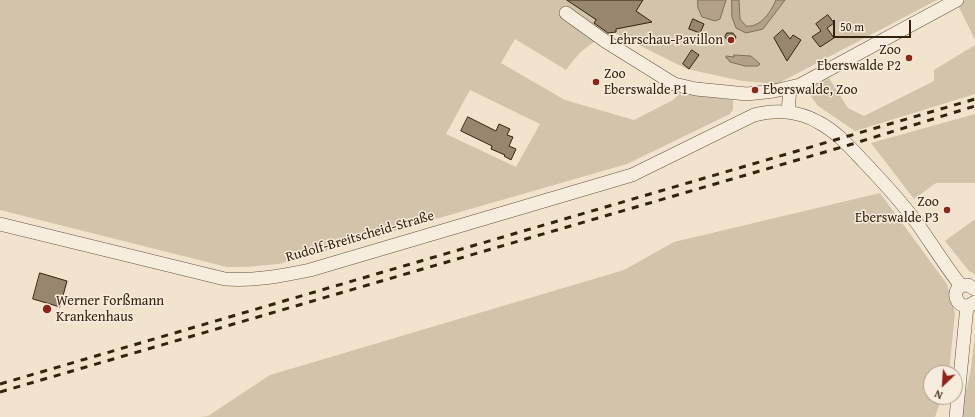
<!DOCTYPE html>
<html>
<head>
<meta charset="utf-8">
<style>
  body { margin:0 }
  #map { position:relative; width:975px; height:417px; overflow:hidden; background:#f2e4cc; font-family:"Gentium Book Plus",serif }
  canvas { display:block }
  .north { position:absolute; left:923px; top:365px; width:40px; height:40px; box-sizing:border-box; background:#f7edde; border:1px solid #aa9c8a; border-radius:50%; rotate:205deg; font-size:11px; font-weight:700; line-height:16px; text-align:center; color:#36220b }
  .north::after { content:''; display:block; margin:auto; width:14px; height:18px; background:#8f2418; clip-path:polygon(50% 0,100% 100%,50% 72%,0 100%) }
  .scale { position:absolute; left:833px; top:20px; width:78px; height:18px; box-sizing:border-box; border:2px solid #36220b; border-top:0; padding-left:5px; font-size:12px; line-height:14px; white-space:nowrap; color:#36220b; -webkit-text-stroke:3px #f7edde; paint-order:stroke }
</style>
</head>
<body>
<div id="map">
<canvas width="975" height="417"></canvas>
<div class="north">N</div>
<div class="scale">50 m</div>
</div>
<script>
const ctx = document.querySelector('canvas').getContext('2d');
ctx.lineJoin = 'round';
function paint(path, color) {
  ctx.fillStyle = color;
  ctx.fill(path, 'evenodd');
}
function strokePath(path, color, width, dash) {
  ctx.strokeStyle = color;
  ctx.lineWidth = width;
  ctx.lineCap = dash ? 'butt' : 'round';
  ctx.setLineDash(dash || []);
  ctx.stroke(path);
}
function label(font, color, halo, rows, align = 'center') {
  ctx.font = font + ' "Gentium Book Plus",serif';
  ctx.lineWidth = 3;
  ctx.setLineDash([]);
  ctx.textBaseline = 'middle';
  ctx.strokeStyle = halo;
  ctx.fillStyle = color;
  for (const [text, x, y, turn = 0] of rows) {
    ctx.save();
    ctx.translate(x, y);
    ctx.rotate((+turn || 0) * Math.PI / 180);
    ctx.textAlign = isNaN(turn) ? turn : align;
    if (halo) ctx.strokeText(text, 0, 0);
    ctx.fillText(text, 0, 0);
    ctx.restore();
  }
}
const green = new Path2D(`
  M0,0H937L777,84L742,81L687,69L615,33C590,43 583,47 566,70L515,39L501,63L565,100L634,120L673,100L680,93L733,100V110L730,114L627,164L279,264L246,267H227L0,210ZM470,90L540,124L516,167L446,134Z
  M963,0H975V40L957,3Z
  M975,45V94L855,131L818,106L807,91L808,88L829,78L848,108L864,116L934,81V70Z
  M975,114V183H936L914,199L871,143Z
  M880,193L947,284L955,313L949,373H931V397H942L935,417H200L208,416L270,375L624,270L674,242Z
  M975,219V274L969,271L945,241Z
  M975,333V417H960L971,369Z`);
const water = new Path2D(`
  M698,0H726L720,19L715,21L702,17L698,8Z
  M732,0H739L740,19L746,26C760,28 771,12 776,0H785L763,29L746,33L736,28L732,17Z
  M734,55L751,56L760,64L758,66H745L730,62L728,59L726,58V56L734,57Z`);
const building = new Path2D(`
  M567,0H643L636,11L652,22L616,29V32L608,33L594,23L596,20Z
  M828,15L834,23L827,28L834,38L820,47L812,37L821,31L816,24Z
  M693,19L704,24L700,33L689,29Z
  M783,30L790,39L793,35L801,40L787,61L774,38Z
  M727,33H733L736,37L734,42H728L725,37Z
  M692,50L699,55L689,69L683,64Z
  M468,117L496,131L499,124L510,129L507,135L513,137L509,146L516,149L511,160L504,156L505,155L491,149L492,146L461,131Z
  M40,273L67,281L60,307L33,299Z`);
const minor = new Path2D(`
  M566,13L605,41L674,84L696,89L747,94L774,91L800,85L957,0
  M788,112L790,88
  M0,224L225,279C255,281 281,276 310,270L632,175L754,115C775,109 799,111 818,122C837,132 850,147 864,162C883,182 903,203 919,226C933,246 946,267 961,286
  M975,289L968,285C946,284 957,317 975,302
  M956,417L967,306`);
const rail = new Path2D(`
  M0,384L975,99
  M0,392L849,145L975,106`);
const markers = [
  [731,40,4,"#8f2418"],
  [909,58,4,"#8f2418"],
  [596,82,4,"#8f2418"],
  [755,90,4,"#8f2418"],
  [947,210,4,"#8f2418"],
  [47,309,5,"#8f2418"]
];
const poiNames = [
  ["Lehrschau-Pavillon",723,40],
  ["Zoo",901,50],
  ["Eberswalde P2",901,66],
  ["Zoo",604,74,"left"],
  ["Eberswalde P1",604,90,"left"],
  ["Eberswalde, Zoo",763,90,"left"],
  ["Zoo",939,202],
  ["Eberswalde P3",939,218],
  ["Werner Forßmann",56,301,"left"],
  ["Krankenhaus",56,317,"left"]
];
const streetNames = [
  ["Rudolf-Breitscheid-Straße",360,237,-16]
];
paint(green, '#d2c3ab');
paint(water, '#b2a28a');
strokePath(water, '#806f57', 1);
paint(building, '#98876f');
strokePath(building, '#36220b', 1);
strokePath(minor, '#65523b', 14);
strokePath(minor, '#f7edde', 13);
strokePath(rail, '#36220b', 3, [7, 7]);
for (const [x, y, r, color] of markers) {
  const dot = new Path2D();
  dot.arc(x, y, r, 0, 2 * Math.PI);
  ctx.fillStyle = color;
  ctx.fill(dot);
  strokePath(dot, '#f7edde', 1.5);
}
label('14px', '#36220b', '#f7edde', poiNames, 'right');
label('14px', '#36220b', '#f7edde', streetNames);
</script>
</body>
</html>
